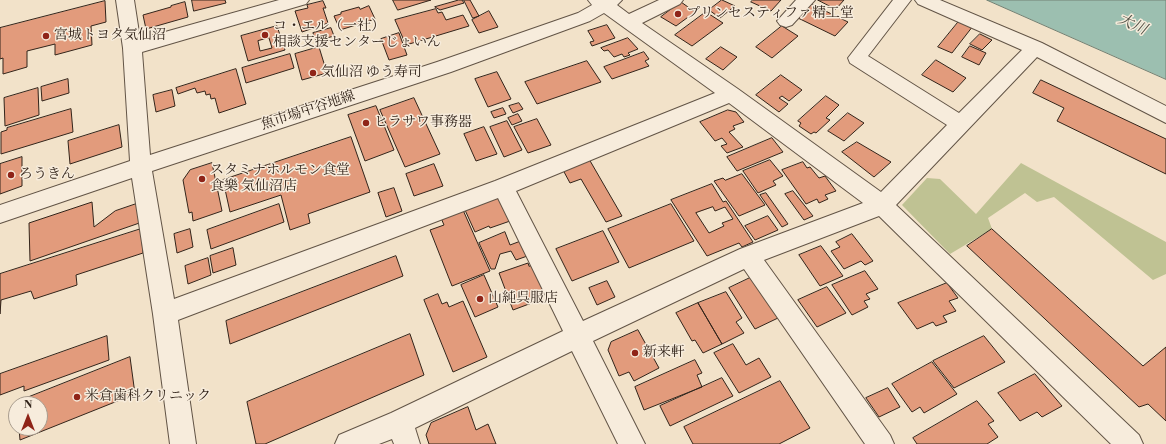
<!DOCTYPE html>
<html>
<head>
<meta charset="utf-8">
<style>
  body { margin:0 }
  #map { position:relative; width:1166px; height:444px; overflow:hidden; background:#f2e2c9; font-family:"Libre Bodoni",serif }
  canvas { display:block }
  .north { position:absolute; left:8px; top:396px; width:40px; height:40px; box-sizing:border-box; background:#f7ecdc; border:1px solid #a89c8e; border-radius:50%; rotate:0deg; font-size:11px; font-weight:700; line-height:16px; text-align:center; color:#32241a }
  .north::after { content:''; display:block; margin:auto; width:14px; height:18px; background:#8f2418; clip-path:polygon(50% 0,100% 100%,50% 72%,0 100%) }
</style>
</head>
<body>
<div id="map">
<canvas width="1166" height="444"></canvas>
<div class="north">N</div>
</div>
<script>
const ctx = document.querySelector('canvas').getContext('2d');
ctx.lineJoin = 'round';
function paint(path, color) {
  ctx.fillStyle = color;
  ctx.fill(path, 'evenodd');
}
function strokePath(path, color, width, dash) {
  ctx.strokeStyle = color;
  ctx.lineWidth = width;
  ctx.lineCap = dash ? 'butt' : 'round';
  ctx.setLineDash(dash || []);
  ctx.stroke(path);
}
function label(font, color, halo, rows, align = 'center') {
  ctx.font = font + ' "Libre Bodoni","Noto Serif JP",serif';
  ctx.lineWidth = 3;
  ctx.setLineDash([]);
  ctx.textBaseline = 'middle';
  ctx.strokeStyle = halo;
  ctx.fillStyle = color;
  for (const [text, x, y, turn = 0] of rows) {
    ctx.save();
    ctx.translate(x, y);
    ctx.rotate((+turn || 0) * Math.PI / 180);
    ctx.textAlign = isNaN(turn) ? turn : align;
    if (halo) ctx.strokeText(text, 0, 0);
    ctx.fillText(text, 0, 0);
    ctx.restore();
  }
}
const green = new Path2D(`
  M1021,163L1166,242V274L1153,280L1054,197L1037,202L1025,193L988,218L992,229L950,254L902,205L927,178L940,179L976,214Z`);
const water = new Path2D(`
  M987,0H1166V79Z`);
const building = new Path2D(`
  M192,0H225L226,3L194,11Z
  M393,0H431L398,10Z
  M459,0H462L464,3L440,10L435,7Z
  M464,0H470L479,16L473,18Z
  M722,0L735,6L720,18L709,10Z
  M753,0H781L771,11L751,2Z
  M818,0H844L836,9Z
  M105,1L106,22L91,26L92,45L55,55V44L27,51V67L3,74V58L0,59V28Z
  M323,1L326,8H323L328,23L302,32L295,11L308,8L307,5Z
  M185,2L188,17L146,29L143,15L171,7V6Z
  M681,2L695,12L676,26L661,17Z
  M811,4L848,22L835,36L798,18Z
  M369,6L375,19L340,30L334,16L341,14V12L359,7L360,9Z
  M436,9L438,13L442,12L446,20L463,15L469,26L406,45L395,20Z
  M489,11L498,27L479,33L472,20Z
  M706,12L723,23L692,46L675,35Z
  M960,20L973,26L952,53L938,47Z
  M607,25L615,38L592,46L590,42L594,41L588,31Z
  M277,26L285,50L248,61L241,36ZM269,38L272,48L260,51L258,41Z
  M782,26L798,36L772,58L756,47Z
  M331,28L334,36L316,41L313,33Z
  M399,33L407,55L389,60L381,39Z
  M980,34L992,40L982,50L970,44Z
  M628,38L638,49L628,53L630,55L624,57L622,54L614,57L608,50L604,51L601,48Z
  M970,46L986,53L979,65L962,57Z
  M319,47L327,73L302,80L295,54Z
  M721,47L737,57L723,70L706,59Z
  M644,52L649,59L645,61L649,66L612,79L604,67Z
  M290,54L294,68L246,83L242,68Z
  M936,60L966,78L953,92L922,75Z
  M587,61L601,82L537,104L525,82Z
  M236,69L246,104L219,113L215,98L211,99L210,94L206,95L205,91L197,93L195,88L178,94L176,88Z
  M497,72L511,99L488,107L475,79Z
  M781,75L802,90L789,101L782,96L779,98L788,104L779,112L756,95Z
  M68,79L69,93L42,101L41,87Z
  M1041,80L1166,139V174L1057,121L1064,108L1033,93Z
  M38,88L39,115L5,126L4,98Z
  M172,90L175,106L156,112L153,95Z
  M826,96L839,105L826,118L830,120L816,133L814,132L811,134L799,126L801,123L798,121Z
  M414,98L440,154L405,167L380,110Z
  M519,103L523,109L513,113L509,106Z
  M376,106L394,150L365,161L348,115Z
  M503,108L506,114L494,118L491,112Z
  M71,109L73,132L1,154V132L7,130V128Z
  M728,110L736,112L744,122L733,126L735,129L729,132L743,147L727,153L721,146L727,144L722,138L715,141L700,122Z
  M848,113L864,123L844,141L828,131Z
  M518,114L522,121L512,125L508,118Z
  M537,119L551,145L528,153L514,127Z
  M507,121L522,150L504,157L490,127Z
  M119,125L122,147L70,164L68,141Z
  M484,127L497,154L476,161L464,134Z
  M351,137L370,192L308,214L310,223L290,230L281,195L230,212L223,180Z
  M772,138L783,152L737,171L727,157Z
  M857,142L891,162L874,177L842,152Z
  M22,157V186L0,194V164Z
  M589,159L622,216L606,222L581,179L570,183L563,170Z
  M770,160L783,176L773,181L776,185L758,193L743,171Z
  M803,162L807,168L810,167L819,178L825,176L836,191L825,195L828,199L819,203L817,199L806,204L782,170Z
  M212,163L222,211L193,221L192,212L189,213L183,180L190,170Z
  M434,164L443,186L414,196L406,174Z
  M742,174L765,205L739,216L714,181L723,178L725,180Z
  M712,184L723,202L726,201L753,242L742,247L739,243L707,256L671,200ZM713,207L715,211L725,207L733,219L722,223L724,226L709,233L696,213Z
  M394,188L402,211L386,217L378,193Z
  M793,191L813,216L804,220L785,194Z
  M766,193L788,224L782,227L760,195Z
  M501,195L513,220L490,228L489,226L475,232L465,210Z
  M145,201L148,220L30,261L29,223L92,202L94,227L115,211Z
  M279,204L284,222L211,249L207,230Z
  M671,204L694,241L629,268L608,229Z
  M463,210L490,271L452,286L430,230L444,225L441,218Z
  M768,216L778,230L755,240L745,226Z
  M141,229L143,253L76,275L77,285L34,299L31,291L1,300L0,314V274Z
  M190,229L193,247L177,253L174,234Z
  M992,229L1143,366L1166,347V421L1148,404L1139,407L967,246Z
  M603,231L619,262L572,281L556,249Z
  M505,232L510,245L526,239L533,254L516,260L511,251L500,254L495,269H491L479,243Z
  M852,234L873,261L865,265L861,261L844,269L831,251L840,247L836,242Z
  M821,246L843,276L820,286L799,255Z
  M233,248L236,265L213,273L210,256Z
  M396,256L403,276L230,344L226,321Z
  M208,258L211,275L188,284L185,266Z
  M539,262L550,290L535,295L537,301L513,310L499,273L528,263L529,266Z
  M865,271L878,289L866,294L870,299L864,301L868,307L852,315L832,285Z
  M484,275L498,307L475,317L461,285Z
  M752,277L778,318L755,329L729,288Z
  M607,281L615,297L597,305L589,288Z
  M947,283L958,298L949,301L956,311L943,316L947,322L936,326L933,322L917,329L898,303Z
  M827,287L846,313L817,327L798,300Z
  M726,292L742,318L736,322L744,333L722,344L698,303Z
  M438,294L442,304L447,302L449,307L463,301L487,357L453,372L424,300Z
  M698,303L722,344L703,353L695,340L692,341L676,313Z
  M638,330L659,368L634,381L629,372L619,376L608,350L611,342Z
  M410,334L424,375L265,444H256L247,402Z
  M107,336L109,360L24,391V386L0,395V374Z
  M984,336L1005,362L954,388L933,361Z
  M733,344L746,365L759,358L771,377L739,393L714,353Z
  M130,357L135,394L20,440L19,428H40V404H19V401Z
  M695,360L702,373L697,375L702,387L644,410L635,387Z
  M932,362L957,394L924,413L920,407L912,412L892,384Z
  M1035,374L1062,406L1042,417L1037,412L1020,421L998,393Z
  M722,378L733,396L670,426L660,406Z
  M780,381L810,428L779,444H693L684,427Z
  M888,388L900,407L879,417L866,398Z
  M977,401L994,421L988,424L998,437L987,444H917L913,438Z
  M468,407L476,430L488,424L496,444H429L426,435L431,423Z`);
const minor = new Path2D(`
  M116,0H134L140,39L279,0H309L306,4L142,52L150,155L437,62L578,13L592,5L588,0H622L617,5L629,14L659,0H683L680,4L642,23L738,89L881,192L947,125L850,63L848,58L893,0H911L868,56L959,113L1022,50L918,4L915,0H940L1042,43L1166,106V123L1037,57L896,205L1139,435L1143,444H1111L879,216L764,260L890,435L894,444H865L744,269L593,341L645,444H618L572,351L415,428L420,444H394L392,439L379,444H335L339,435L391,413L563,331L498,198L178,320L196,444H170L153,314L132,178L0,223V205L130,161L123,48ZM604,13L715,93L495,181L174,299L152,171L451,72L590,21ZM729,103L863,203L740,249L583,321L516,191Z
  M796,0H815L792,25L786,27L780,25L777,21Z`);
const markers = [
  [678,14,4,"#8f2418"],
  [265,35,4,"#8f2418"],
  [46,36,4,"#8f2418"],
  [313,73,4,"#8f2418"],
  [366,123,4,"#8f2418"],
  [11,175,4,"#8f2418"],
  [202,179,4,"#8f2418"],
  [480,299,4,"#8f2418"],
  [635,353,4,"#8f2418"],
  [77,397,4,"#8f2418"]
];
const poiNames = [
  ["プリンセスティファ精工堂",686,14],
  ["コ・エル（一社）",273,27],
  ["相談支援センターじょいん",273,43],
  ["宮城トヨタ気仙沼",54,36],
  ["気仙沼 ゆう寿司",321,73],
  ["ヒラサワ事務器",374,123],
  ["スタミナホルモン食堂",210,171],
  ["食樂 気仙沼店",210,187],
  ["ろうきん",19,175],
  ["山純呉服店",488,299],
  ["新来軒",643,353],
  ["米倉歯科クリニック",85,397]
];
const streetNames = [
  ["魚市場中谷地線",308,111,-18]
];
const waterNames = [
  ["大川",1132,25,25]
];
paint(green, '#bfc293');
paint(water, '#9cbfb0');
strokePath(water, '#728174', 1);
paint(building, '#e29b7c');
strokePath(building, '#32241a', 1);
strokePath(minor, '#625446', 2);
paint(minor, '#f7ecdc');
for (const [x, y, r, color] of markers) {
  const dot = new Path2D();
  dot.arc(x, y, r, 0, 2 * Math.PI);
  ctx.fillStyle = color;
  ctx.fill(dot);
  strokePath(dot, '#f7ecdc', 1.5);
}
label('14px', '#32241a', '#f7ecdc', poiNames, 'left');
label('14px', '#32241a', '#f7ecdc', streetNames);
label('italic 15px', '#525247', '#f7ecdc', waterNames);
</script>
</body>
</html>
